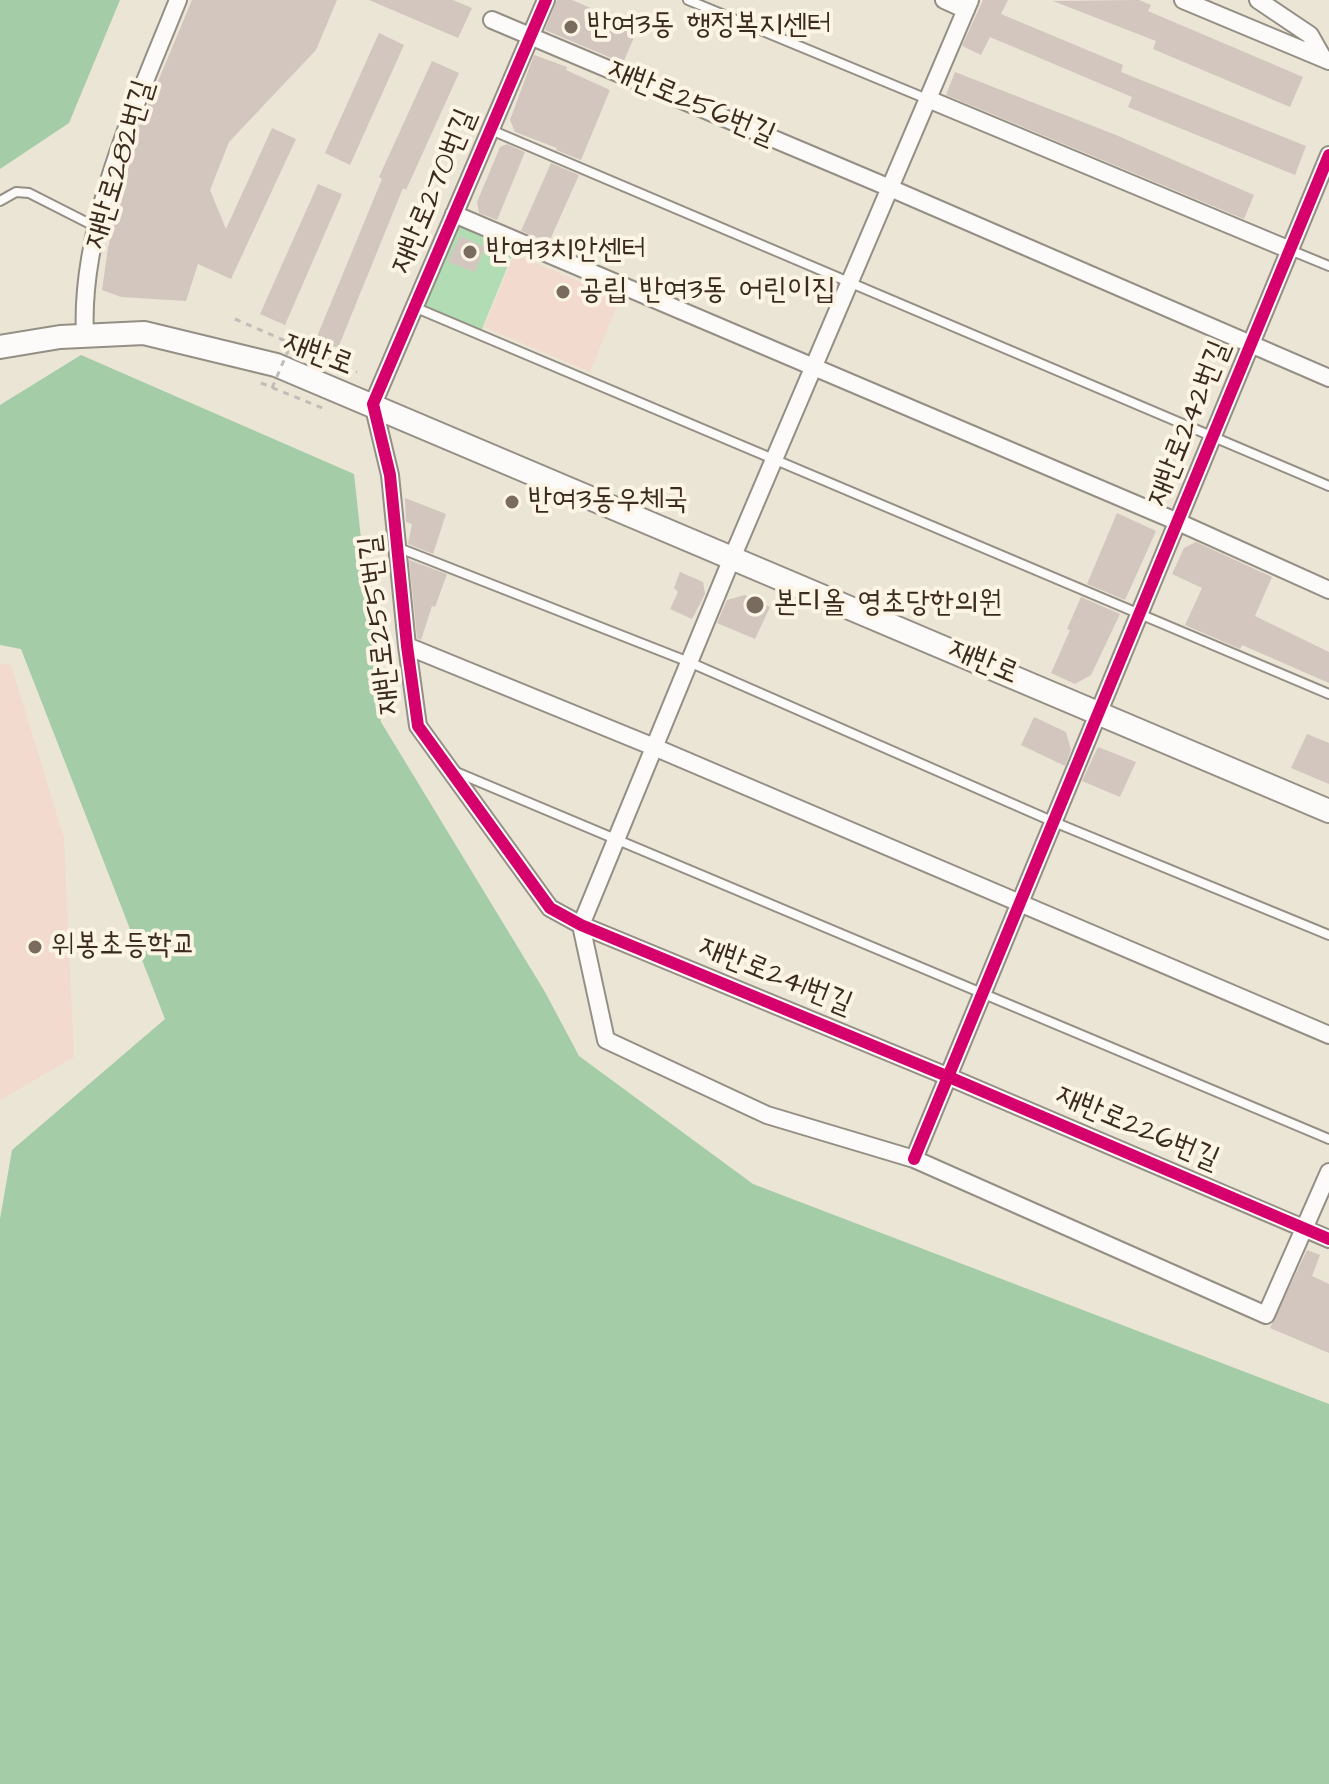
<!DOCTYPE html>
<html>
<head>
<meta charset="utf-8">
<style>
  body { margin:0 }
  canvas { display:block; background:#ebe5d6 }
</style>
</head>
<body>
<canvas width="1329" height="1784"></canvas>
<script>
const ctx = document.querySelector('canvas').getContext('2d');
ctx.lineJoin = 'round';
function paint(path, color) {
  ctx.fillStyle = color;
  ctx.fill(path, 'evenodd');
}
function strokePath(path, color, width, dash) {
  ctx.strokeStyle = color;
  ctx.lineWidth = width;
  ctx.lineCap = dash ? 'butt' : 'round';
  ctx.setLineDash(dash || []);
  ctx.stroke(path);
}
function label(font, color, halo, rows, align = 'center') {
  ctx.font = font + ' "Architects Daughter","Poor Story",sans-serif';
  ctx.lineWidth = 8;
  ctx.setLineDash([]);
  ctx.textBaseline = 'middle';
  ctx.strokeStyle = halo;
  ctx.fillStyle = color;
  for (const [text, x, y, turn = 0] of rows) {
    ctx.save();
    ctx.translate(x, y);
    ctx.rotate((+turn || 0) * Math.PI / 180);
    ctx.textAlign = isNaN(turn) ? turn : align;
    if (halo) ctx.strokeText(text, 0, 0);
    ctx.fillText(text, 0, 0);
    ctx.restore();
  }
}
const built = new Path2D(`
  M514,254L620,299L590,372L484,327Z
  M0,663L11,665L64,838L74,1057L0,1100Z`);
const green = new Path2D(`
  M454,214L518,241L480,334L414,307Z`);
const forest = new Path2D(`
  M0,0H120L69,123L0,169Z
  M81,355L354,474L381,722L545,992L579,1056L753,1184L1329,1404V1784H0V1219L12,1150L165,1019L21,649L0,645V405Z`);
const building = new Path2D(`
  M192,0H337L316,50L229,142L210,190L226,229L272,128L296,139L231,279L198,264L186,301L121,297L102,290L108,248L138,129Z
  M369,0H453L472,8L458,38Z
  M557,0H572L638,28L623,63L545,30Z
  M983,0H1008L1001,14L1123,65L1121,72L1306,146L1295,175L1128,107L1132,97L990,37L981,55L962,46Z
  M1139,0L1151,5L1148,11L1303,77L1290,107L1153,49L1156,41L1053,1Z
  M379,33L404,45L350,165L325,153Z
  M534,55L567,67L566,70L610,90L581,160L556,150L557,148L515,132L510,120Z
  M432,61L459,73L406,190L403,188L338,348L316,339L382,179L379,177Z
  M955,72L1116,135L1254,195L1244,219L946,95Z
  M507,144L525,152L497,220L479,213L477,202L500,147Z
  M551,163L579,175L549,242L521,231Z
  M318,184L342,194L285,325L260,314Z
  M460,236L485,247L475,272L448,262Z
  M405,498L446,514L433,554L408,544L412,524L406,522Z
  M1117,513L1156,531L1125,600L1087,584Z
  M1196,542L1272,577L1255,616L1329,652V683L1242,645L1240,649L1185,625L1202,588L1172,574L1184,548Z
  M409,560L447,574L435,607L432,606L421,640L417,638Z
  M680,572L703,582L705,594L692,619L670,609L678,592L674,588Z
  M745,595L770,607L755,639L717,623L727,600Z
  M1081,597L1120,614L1091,675L1075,684L1051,673L1070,630L1067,629Z
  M1034,717L1066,732L1071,750L1065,766L1021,745Z
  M1307,734L1329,743V784L1291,768Z
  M1098,747L1136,762L1120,797L1082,781Z
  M1307,1250L1320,1255L1312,1276L1329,1284V1353L1270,1328Z`);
const path = new Path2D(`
  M235,319L357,372
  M261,383L325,409`);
const lane = new Path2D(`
  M688,0L927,99
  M491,130L1329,486
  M0,201L16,192L29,193L96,227
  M1290,250L1329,266
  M414,307L1329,694
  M399,548L689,662L1054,822L1329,935
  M456,772L1329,1139`);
const street = new Path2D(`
  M546,0L373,404L390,475L407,646L418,726L550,908L581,925L949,1077L1329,1239
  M944,0L966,10
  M1183,0L1329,61
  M1258,0L1310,35L1323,58
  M492,20L890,188L1329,378
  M928,99L1290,250
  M454,214L1178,522L1329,590
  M85,335C79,226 138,100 178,0
  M407,646L654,747L1329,1035
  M581,925L732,558L970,0
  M581,925L606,1040L767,1115L914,1159L1266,1315L1329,1172
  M914,1159L1329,155`);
const secondary = new Path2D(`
  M0,347L60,337L144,333L276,365L1329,811`);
const pathBridge = new Path2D(`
  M272,388L291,344`);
const cycleway = new Path2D(`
  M546,0L373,404L390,475L407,646L418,726L550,908L581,925L949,1077L1329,1239
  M914,1159L1329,155`);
const markers = [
  [571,27,8,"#796b5e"],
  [470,252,8,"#796b5e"],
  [563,292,8,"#796b5e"],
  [512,502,8,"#796b5e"],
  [755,605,10,"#796b5e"],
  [35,947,8,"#796b5e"]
];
const poiNames = [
  ["반여3동 행정복지센터",587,27],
  ["반여3치안센터",486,252],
  ["공립 반여3동 어린이집",579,292],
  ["반여3동우체국",528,502],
  ["본디올 영초당한의원",773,605],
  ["위봉초등학교",51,947]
];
const streetNames = [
  ["재반로256번길",691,104,23],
  ["재반로282번길",121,165,-73],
  ["재반로270번길",435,192,-67],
  ["재반로",318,355,21],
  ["재반로242번길",1190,424,-68],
  ["재반로255번길",381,625,-96],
  ["재반로",983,663,23],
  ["재반로241번길",775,977,22],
  ["재반로226번길",1137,1129,23]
];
paint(built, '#f2dace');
paint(green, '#b2ddb4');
paint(forest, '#a4cca7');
paint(building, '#d2c6be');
strokePath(lane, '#948e85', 12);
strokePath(street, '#948e85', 20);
strokePath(secondary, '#948e85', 26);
strokePath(path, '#c0bcb8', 3, [6, 6]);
strokePath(lane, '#fcfbf9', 8);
strokePath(street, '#fcfbf9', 16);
strokePath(secondary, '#fcfbf9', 22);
strokePath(pathBridge, '#c0bcb8', 3, [6, 6]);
strokePath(cycleway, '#d6006c', 12);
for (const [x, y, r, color] of markers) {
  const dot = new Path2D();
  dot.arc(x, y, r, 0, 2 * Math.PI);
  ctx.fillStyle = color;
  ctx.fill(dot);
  strokePath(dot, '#fcf5e5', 3);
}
label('30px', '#3b2a1e', '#fcf5e5', poiNames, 'left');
label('30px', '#3b2a1e', '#fcf5e5', streetNames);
</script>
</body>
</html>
